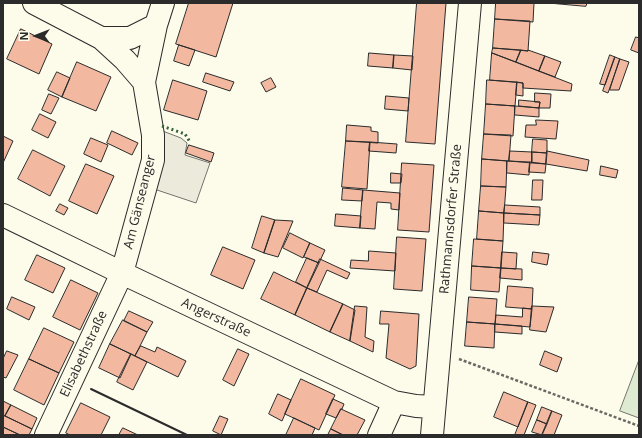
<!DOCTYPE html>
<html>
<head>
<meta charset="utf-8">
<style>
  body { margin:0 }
  #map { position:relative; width:642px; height:438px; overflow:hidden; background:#fdfbea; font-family:"Open Sans",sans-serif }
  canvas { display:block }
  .frame { position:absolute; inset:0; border:4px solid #2b2b2b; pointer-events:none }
  .north { position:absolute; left:16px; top:16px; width:40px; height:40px; -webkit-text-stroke:3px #fdfbea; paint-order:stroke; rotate:270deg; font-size:11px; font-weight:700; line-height:16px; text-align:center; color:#2b2b2b }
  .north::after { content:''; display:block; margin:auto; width:14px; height:18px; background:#2b2b2b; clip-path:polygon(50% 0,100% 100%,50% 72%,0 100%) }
</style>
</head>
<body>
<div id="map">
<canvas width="642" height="438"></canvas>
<div class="frame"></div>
<div class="north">N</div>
</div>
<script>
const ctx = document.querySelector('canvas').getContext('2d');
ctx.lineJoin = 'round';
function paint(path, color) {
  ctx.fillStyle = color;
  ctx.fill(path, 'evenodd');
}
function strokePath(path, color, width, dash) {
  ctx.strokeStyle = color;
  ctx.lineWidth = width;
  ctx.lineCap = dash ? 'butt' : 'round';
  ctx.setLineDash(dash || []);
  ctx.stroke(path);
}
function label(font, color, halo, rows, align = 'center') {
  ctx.font = font + ' "Open Sans",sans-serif';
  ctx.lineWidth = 3;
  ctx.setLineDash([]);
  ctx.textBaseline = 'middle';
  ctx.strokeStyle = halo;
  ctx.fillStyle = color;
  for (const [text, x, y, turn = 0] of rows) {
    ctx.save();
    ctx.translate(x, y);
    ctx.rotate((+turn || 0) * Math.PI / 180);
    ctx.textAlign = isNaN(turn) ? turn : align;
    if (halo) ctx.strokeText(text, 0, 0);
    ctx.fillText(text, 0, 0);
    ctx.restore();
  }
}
const green = new Path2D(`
  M639,360V418L620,411Z`);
const parking = new Path2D(`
  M160,130L181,138L187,143L185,155L210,163L196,203L154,189Z`);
const building = new Path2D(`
  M189,3H233L216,57L176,44Z
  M417,3H446L435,144L406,142Z
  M496,3H534L533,22L495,19Z
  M549,3H587L586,6Z
  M495,19L530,21L528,51L493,48Z
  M21,29L52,44L39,74L7,59Z
  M636,37L639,38V53L631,50Z
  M179,45L195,50L189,66L174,61Z
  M493,48L521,50L516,62L492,53Z
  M521,50L528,51V50L545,56L539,71L516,62Z
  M369,53L394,55L393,68L368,66Z
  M492,53L572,84L571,91L523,88V83L490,80Z
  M394,55L413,56L412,70L393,68Z
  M610,55L615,57L605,85L600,84Z
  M545,56L561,62L555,77L539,71Z
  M615,57L620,59L608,93L603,91Z
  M620,59L629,62L619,90H610Z
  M77,62L111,77L96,111L62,97Z
  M57,72L70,78L62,97L48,90Z
  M206,73L234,82L230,91L203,82Z
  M271,78L276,87L266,92L261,83Z
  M173,80L207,91L198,120L164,110Z
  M487,80L517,82L515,106L486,104Z
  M517,82L523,83V96L516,95Z
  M535,93L551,94L550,108H539L540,102H535Z
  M49,94L59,98L51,114L42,110Z
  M386,96L409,98L408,111L385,109Z
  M519,100L540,102L539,108L519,106Z
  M486,104L515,106L513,136L484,134Z
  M515,106L539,108V117L515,115Z
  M40,114L56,122L48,138L32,130Z
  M536,120L558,121L556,139L525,137L526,125H536Z
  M347,125L371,127V131L378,132V143L346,141Z
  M112,131L138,143L132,155L107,143Z
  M484,134L511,135L509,161L482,159Z
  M3,136L13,141L3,163Z
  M91,138L108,145L101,162L84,154Z
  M533,139L547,140V153L532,152Z
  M346,141L370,142L367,189L342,187Z
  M370,142L397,144L396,153L369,151Z
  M189,145L214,153L211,162L186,153Z
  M33,150L65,166L50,196L18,179Z
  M510,151L532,152V163L509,161Z
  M547,151L589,160L587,171L546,164Z
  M532,152L547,153L546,164L532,163Z
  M482,159L507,161L506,187L481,186Z
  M507,161L530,162L529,175L507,173Z
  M530,162L546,164L545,173L529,172Z
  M402,163L434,165L429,232L398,230Z
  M86,164L114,176L97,214L69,201Z
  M601,166L618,170L616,178L600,175Z
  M391,173L402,174L401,183H391Z
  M533,180H543L542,200H532Z
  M481,186L506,187L504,213L479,211Z
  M343,188L363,190L362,201L342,200Z
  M363,190L400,193L399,210L391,209V203L377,202L375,229L360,228Z
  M60,204L68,208L64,215L56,211Z
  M505,205L540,207V215L504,213Z
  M479,211L504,213L503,241L477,239Z
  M504,213L540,215L539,225L504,223Z
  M336,214L361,216L360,228L335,226Z
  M262,216L275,220L264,253L252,248Z
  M275,220L293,221L278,257L264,253Z
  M290,233L310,243L303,258L283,248Z
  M397,237L426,239L422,291L394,289Z
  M474,239L503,241L501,268L472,266Z
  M310,243L325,250L319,263L304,257Z
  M223,247L255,260L243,289L211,275Z
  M369,251L396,253L395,271L350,268L351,260L368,261Z
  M502,252L517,253L516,269L501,268Z
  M533,252L549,254L547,265L532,262Z
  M37,255L65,268L53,293L25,280Z
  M307,258L319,263L307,288L296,282Z
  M320,259L350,273L347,279L327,270L317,292L307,288Z
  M472,266L501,268L499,292L471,290Z
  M501,268L522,269V280L500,278Z
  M274,272L307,288L295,315L261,299Z
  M71,280L98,293L80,330L53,317Z
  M508,286L533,288L532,309L506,307Z
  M307,288L343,304L330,332L295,315Z
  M12,297L35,307L29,320L7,309Z
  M469,297L497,299L495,324L467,322Z
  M343,304L355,310L350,341L330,332Z
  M355,306L367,307L365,337L374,341L373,352L350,341Z
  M532,306L554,307L546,332L530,330Z
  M523,308L532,309L530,327L495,324L496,315L522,317Z
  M129,311L153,322L147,332L124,321Z
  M381,311L419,314L416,366L410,369L386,358L389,324H380Z
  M123,320L147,332L135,356L110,344Z
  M467,322L495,324L494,348L465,346Z
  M495,324L522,326V334L495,332Z
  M44,328L74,342L59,373L29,359Z
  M110,344L131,354L120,378L99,368Z
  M141,346L155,352L157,347L186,361L178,377L135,356Z
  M238,349L249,354L234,386L223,380Z
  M7,351L18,355L6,378L3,377V359Z
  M545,351L562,358L557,372L540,365Z
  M131,354L147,362L133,390L117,382Z
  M29,359L59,373L44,405L14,390Z
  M301,379L335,395L319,430L285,414Z
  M504,392L528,402L518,427L494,417Z
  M278,394L291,400L282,421L269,414Z
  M333,399L344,404L342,409H341L336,418L326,414Z
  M3,401L11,405L5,416L3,415Z
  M528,402L536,405L524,435H515Z
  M81,403L110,417L101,435H70L66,433Z
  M11,405L37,418L32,429L5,416Z
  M542,407L552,411L547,424L537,420Z
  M341,409L365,420L357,435H343L331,429Z
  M552,411L562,415L554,435H542Z
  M3,415L32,429L29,435H20L3,427Z
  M220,416L228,419L221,435L213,431Z
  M294,418L315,428L312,435H286Z
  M537,420L547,424L542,435L532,432Z
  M3,427L20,435H3Z
  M123,428L138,435H119Z
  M331,429L343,435H328Z`);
const path = new Path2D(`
  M459,359L639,426`);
const minor = new Path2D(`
  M34,3L101,38L125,60L144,82
  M101,38H130L156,25
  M3,215L122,273L394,402L416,406L434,407
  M46,435L122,273L153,160V135L144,82L156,25L163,3
  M379,435L394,402
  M432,435L470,3`);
const hedge = new Path2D(`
  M162,126L185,134L190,142`);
const wall = new Path2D(`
  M91,389L187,435`);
const streetNames = [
  ["Am Gänseanger",140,202,-76],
  ["Rathmannsdorfer Straße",451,219,-85],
  ["Angerstraße",216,318,25],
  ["Elisabethstraße",84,354,-65]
];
paint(green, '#deebd1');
strokePath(green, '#74746e', 1);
paint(parking, '#eceadb');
strokePath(parking, '#74746e', 1);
paint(building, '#f2b8a0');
strokePath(building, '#2b2b2b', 1);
strokePath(minor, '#2b2b2b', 24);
strokePath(path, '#6a6964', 2.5, [3, 2]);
strokePath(minor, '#fdfbea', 22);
strokePath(hedge, '#34623c', 3, [2, 3]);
strokePath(wall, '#2b2b2b', 2);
label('13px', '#2b2b2b', '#fdfbea', streetNames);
</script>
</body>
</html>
